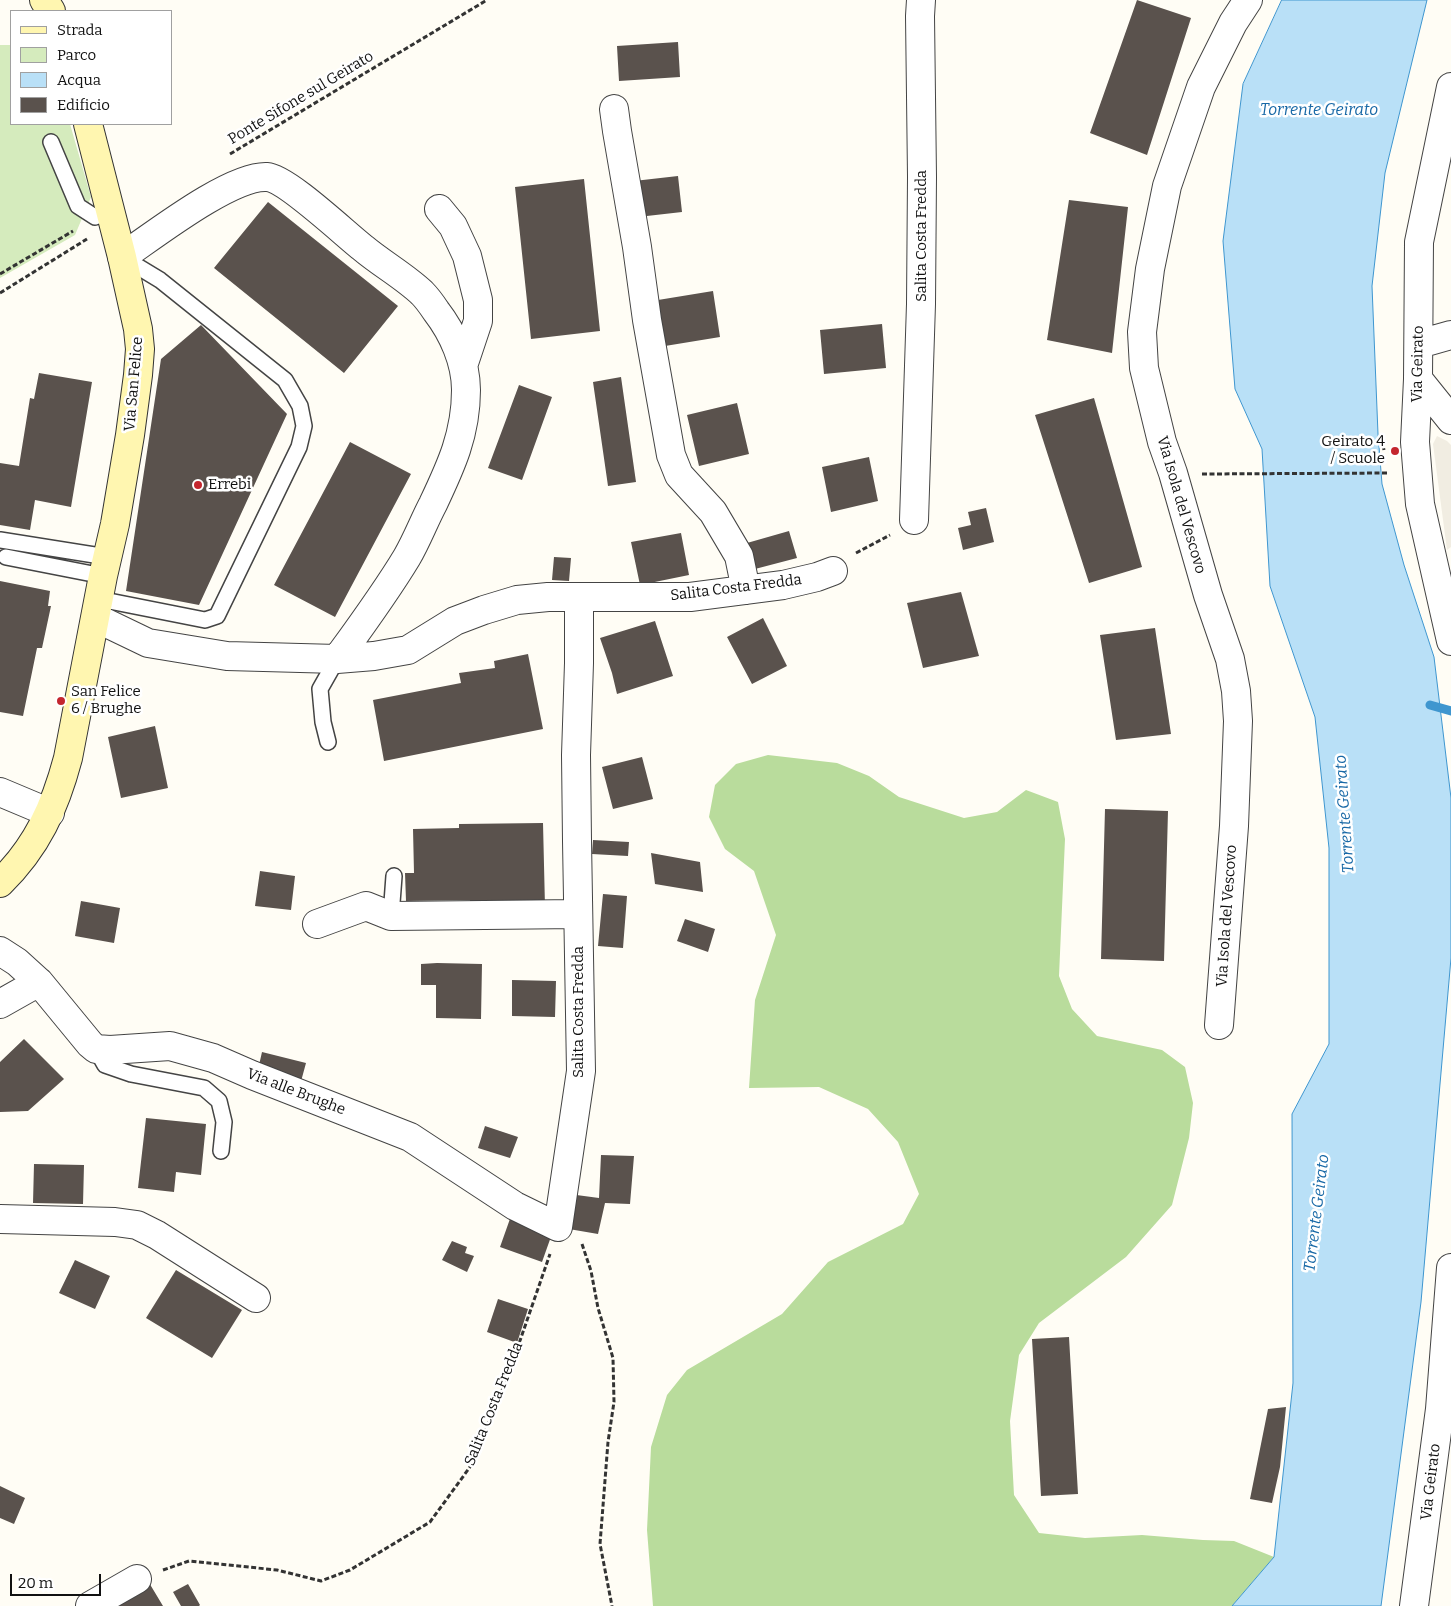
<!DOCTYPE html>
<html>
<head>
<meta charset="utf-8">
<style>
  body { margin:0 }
  #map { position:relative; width:1451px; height:1606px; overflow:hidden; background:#fffdf5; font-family:Bitter,serif }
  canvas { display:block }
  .legend { position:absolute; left:10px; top:10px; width:162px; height:115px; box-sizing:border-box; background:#fff; border:1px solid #a0a0a0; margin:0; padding:6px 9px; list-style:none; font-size:15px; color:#111 }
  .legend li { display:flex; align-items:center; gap:10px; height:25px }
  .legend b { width:25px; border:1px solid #a0a0a0 }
  .scale { position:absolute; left:10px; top:1574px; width:91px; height:22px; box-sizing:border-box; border:2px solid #111; border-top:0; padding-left:6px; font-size:15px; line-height:18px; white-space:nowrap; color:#111; -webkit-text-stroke:4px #fff; paint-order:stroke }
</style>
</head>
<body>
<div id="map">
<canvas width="1451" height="1606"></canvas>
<ul class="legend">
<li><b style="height:6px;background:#fff6b0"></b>Strada</li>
<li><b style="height:14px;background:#d5ebbd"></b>Parco</li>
<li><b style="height:14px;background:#b9e0f7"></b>Acqua</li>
<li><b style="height:14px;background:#5a524d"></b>Edificio</li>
</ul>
<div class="scale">20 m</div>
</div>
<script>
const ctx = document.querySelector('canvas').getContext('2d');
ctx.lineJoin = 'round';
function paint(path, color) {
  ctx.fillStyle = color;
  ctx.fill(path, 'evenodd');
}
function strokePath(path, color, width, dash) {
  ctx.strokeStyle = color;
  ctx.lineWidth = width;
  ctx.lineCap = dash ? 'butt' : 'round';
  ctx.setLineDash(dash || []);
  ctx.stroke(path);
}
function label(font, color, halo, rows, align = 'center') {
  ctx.font = font + ' Bitter,serif';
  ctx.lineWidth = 5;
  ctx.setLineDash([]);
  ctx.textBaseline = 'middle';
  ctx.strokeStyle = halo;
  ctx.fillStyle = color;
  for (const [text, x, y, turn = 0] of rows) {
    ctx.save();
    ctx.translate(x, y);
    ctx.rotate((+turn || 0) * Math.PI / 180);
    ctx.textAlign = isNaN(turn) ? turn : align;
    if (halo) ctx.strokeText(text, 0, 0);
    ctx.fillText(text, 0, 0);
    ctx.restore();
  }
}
const green = new Path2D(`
  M0,45H11V124H70L91,197L75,235L0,278Z`);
const forest = new Path2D(`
  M768,755L837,763L869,776L899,797L964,818L997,812L1026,790L1058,802L1065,839L1059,976L1072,1009L1097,1036L1162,1050L1185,1067L1193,1103L1189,1138L1172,1205L1126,1257L1039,1323L1019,1355L1010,1421L1014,1495L1039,1533L1085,1538L1142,1535L1203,1540L1234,1541L1274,1557L1232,1606H653L647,1530L651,1447L667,1395L687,1370L782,1314L828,1262L903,1224L919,1194L898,1142L868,1109L819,1087L749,1088L755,1000L776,935L754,871L725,849L709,817L715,785L736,764Z`);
const plaza = new Path2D(`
  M1437,436L1447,441L1451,445V547L1447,550L1433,444Z`);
const water = new Path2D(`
  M1282,0H1427L1385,173L1372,286L1378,434L1382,484L1404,565L1434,657L1451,798V958L1421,1302L1381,1606H1232L1274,1557L1293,1383L1292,1114L1329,1044V848L1315,717L1270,586L1262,449L1235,389L1223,241L1243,84Z`);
const stream = new Path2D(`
  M1430,705L1451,711`);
const building = new Path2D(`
  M1137,0L1191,18L1147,155L1090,133Z
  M678,42L680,77L619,81L617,46Z
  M678,176L682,212L638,217L634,181Z
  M584,179L600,331L531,339L515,187Z
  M1069,200L1128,207L1112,353L1047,340Z
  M268,202L398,306L344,373L214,268Z
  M713,291L720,337L665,346L658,300Z
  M882,324L886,368L824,374L820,330Z
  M201,325L287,414L199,605L126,591L161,359Z
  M39,373L92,382L71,507L35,500L30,530L0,525V463L19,466L30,398L34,399Z
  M621,377L636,482L608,486L593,382Z
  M519,385L552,397L522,480L488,468Z
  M1094,398L1142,567L1089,583L1035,415Z
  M737,403L749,454L699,466L687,415Z
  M350,442L411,474L335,617L274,585Z
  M869,457L878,501L831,512L822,467Z
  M986,508L994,542L963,550L958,528L971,525L968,512Z
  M789,531L797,558L755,569L747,543Z
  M681,533L689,575L640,585L631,542Z
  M554,557L571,558L569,581L552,580Z
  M0,581L50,591L48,606H51L42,648H37L23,716L0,712Z
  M961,592L979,656L923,668L907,603Z
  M763,618L787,666L752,684L727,637Z
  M655,621L673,676L617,694L612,673L600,638Z
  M1155,628L1171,734L1116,740L1100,635Z
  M528,654L543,729L384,761L373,700L461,683L459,673L495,668L494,661Z
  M155,726L168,788L121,798L108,737Z
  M642,757L653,799L613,809L602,767Z
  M1105,809L1168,811L1164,961L1101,959Z
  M543,823L545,907L470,905V900L406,901L405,873H414L413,829L459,828V824Z
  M593,840L629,842L628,856L592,854Z
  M651,853L700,862L703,892L655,884Z
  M260,871L295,876L291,910L255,906Z
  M603,894L627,896L623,948L598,946Z
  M81,901L120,908L114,943L75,936Z
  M685,919L715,929L708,952L677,941Z
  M437,963L482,964L481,1019L436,1018V985H421V964Z
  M512,980L556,981L555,1017L512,1016Z
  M24,1039L64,1079L28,1111L0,1112V1062Z
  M262,1052L306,1063L300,1085L257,1074Z
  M146,1118L206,1124L201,1175L176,1172L174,1192L138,1188Z
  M485,1126L518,1137L510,1158L478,1148Z
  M601,1155L634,1156L630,1204L605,1203L598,1234L563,1228L569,1194L599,1198Z
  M34,1164L84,1165L83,1204L33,1203Z
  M511,1216L553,1231L542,1262L500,1247Z
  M452,1241L467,1247L465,1253L474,1256L467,1272L442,1260Z
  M75,1260L110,1276L95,1309L59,1293Z
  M176,1270L242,1310L212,1358L146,1318Z
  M498,1299L528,1309L517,1343L487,1332Z
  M1069,1337L1078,1494L1041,1496L1032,1339Z
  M1286,1407L1280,1467L1272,1503L1250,1499L1268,1409Z
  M0,1486L25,1498L14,1524L0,1518Z
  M148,1581L163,1606H118L115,1601Z
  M188,1584L200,1605L199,1606H181L173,1592Z`);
const path = new Path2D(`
  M230,154L487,0
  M0,274L73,231
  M0,293L87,239
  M1384,450L1382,441L1387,440
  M1202,474L1388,473
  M856,553L890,535
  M582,1244L591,1271L598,1308L613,1358L614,1402L608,1442L600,1544L612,1606
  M163,1570L189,1561L277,1570L321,1581L350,1570L430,1522L470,1467L506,1381L550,1254`);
const lane = new Path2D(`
  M51,142L78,206L95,217L110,211
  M0,540L107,557
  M6,557L103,576
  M99,599L205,620L217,616L299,447L304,426L300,406L285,380L160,280L122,257
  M328,742L323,722L320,689L337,659
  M391,916L394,876
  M96,1049L105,1065L131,1074L204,1088L219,1101L224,1122L221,1151`);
const street = new Path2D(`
  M1451,87L1419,242L1418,379L1415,442L1420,504L1451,641
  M614,109L617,131L637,247L647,320L671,455L679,475L713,512L739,556L746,590
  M439,209L453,226L467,256L478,300V321L463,366
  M122,257C153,236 231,175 267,177C286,178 345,234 363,248C382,264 404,276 422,293C427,298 432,305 436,311C453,333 466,362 466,390C466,434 451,466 433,504C424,521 417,540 407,557C386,592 361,626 337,659
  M1419,344L1451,335
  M1418,379L1451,420
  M914,520L921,304L922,177L920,16L921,0
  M96,618L148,643L227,656L337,659L374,656L408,650L455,621L484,610L517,600L548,597H690L783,585L817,577L833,571
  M0,792L50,813
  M317,924L366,906L391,916L578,914
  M0,951L17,962L39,982L90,1044L96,1049L110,1050L170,1046L213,1058L252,1075L410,1137L515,1206L558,1227L581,1071L577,841L576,755L579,663V597
  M0,1004L39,982
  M1219,1025L1234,826L1238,721L1236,691L1230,659L1208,595L1173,473L1162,442L1144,368L1142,332L1150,269L1167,186L1201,87L1233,23L1248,0
  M0,1219L115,1222L137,1225L157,1235L256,1298
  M90,1606L137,1579
  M1414,1606L1440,1409L1451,1268`);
const secondary = new Path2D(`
  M44,0L51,11
  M0,883C37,847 55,807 68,758L103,576L115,524L130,435L138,375L140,349L138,329L122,257L88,124`);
const markers = [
  [1395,451,5,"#c4262e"],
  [198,485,5,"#c4262e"],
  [61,701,5,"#c4262e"]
];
const streetNames = [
  ["Ponte Sifone sul Geirato",301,98,-31],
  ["Salita Costa Fredda",922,236,-90],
  ["Via Geirato",1418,364,-89],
  ["Via San Felice",134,384,-85],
  ["Via Isola del Vescovo",1181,505,74],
  ["Salita Costa Fredda",736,588,-7],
  ["Via Isola del Vescovo",1227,916,-86],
  ["Salita Costa Fredda",579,1012,-90],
  ["Via alle Brughe",296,1092,21],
  ["Salita Costa Fredda",494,1404,-68],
  ["Via Geirato",1431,1482,-83]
];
const poiNames = [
  ["Geirato 4",1385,442,"right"],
  ["/ Scuole",1385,459,"right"],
  ["Errebi",208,485],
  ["San Felice",71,692],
  ["6 / Brughe",71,709]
];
const waterNames = [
  ["Torrente Geirato",1319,111],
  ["Torrente Geirato",1345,814,-94],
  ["Torrente Geirato",1317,1213,-83]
];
paint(green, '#d5ebbd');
paint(forest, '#b9dc9c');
paint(plaza, '#f1ede2');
paint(water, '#b9e0f7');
strokePath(water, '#3f96cf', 1);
strokePath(stream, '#3f96cf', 9);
paint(building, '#5a524d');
strokePath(lane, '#444', 18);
strokePath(street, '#444', 30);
strokePath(secondary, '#333', 30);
strokePath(path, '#333', 3, [5, 2.5]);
strokePath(lane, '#fff', 15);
strokePath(street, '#fff', 28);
strokePath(secondary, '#fff6b0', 28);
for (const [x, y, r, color] of markers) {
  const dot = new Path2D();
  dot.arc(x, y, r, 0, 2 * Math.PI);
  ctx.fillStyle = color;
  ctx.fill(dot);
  strokePath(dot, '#fff', 2);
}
label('15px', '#111', '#fff', streetNames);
label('15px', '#111', '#fff', poiNames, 'left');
label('italic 16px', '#1768a6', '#fff', waterNames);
</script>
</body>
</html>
